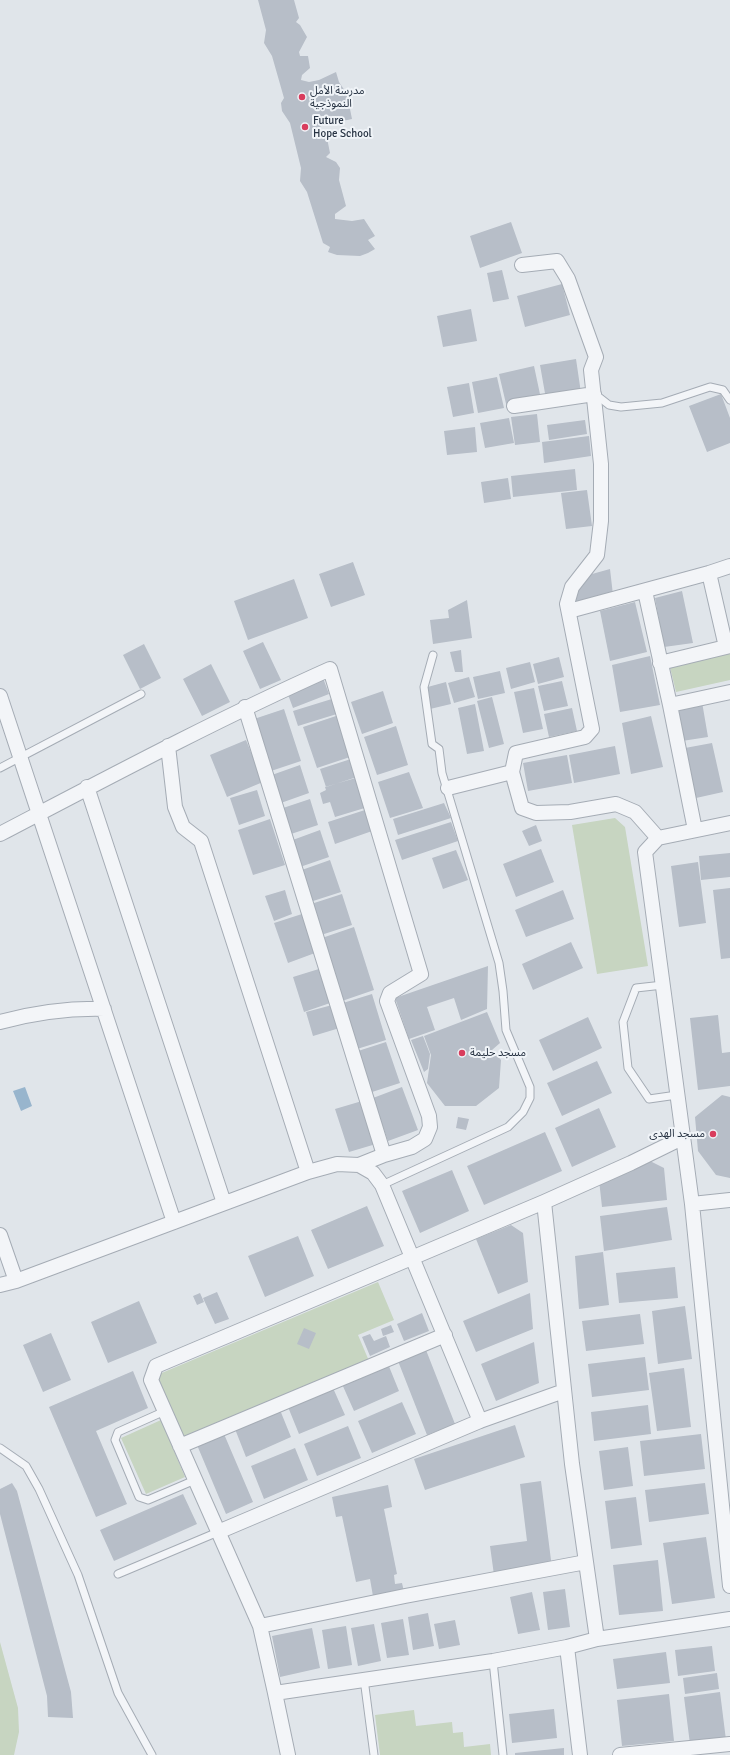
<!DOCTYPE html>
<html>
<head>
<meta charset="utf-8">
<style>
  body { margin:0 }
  canvas { display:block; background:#e0e5ea }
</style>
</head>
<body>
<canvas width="730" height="1755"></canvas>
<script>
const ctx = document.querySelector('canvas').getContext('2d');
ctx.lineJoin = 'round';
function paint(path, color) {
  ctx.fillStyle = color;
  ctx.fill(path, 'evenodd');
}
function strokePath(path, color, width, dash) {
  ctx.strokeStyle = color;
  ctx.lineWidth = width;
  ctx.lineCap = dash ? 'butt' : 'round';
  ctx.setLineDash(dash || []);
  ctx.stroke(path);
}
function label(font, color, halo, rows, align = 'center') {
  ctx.font = font + ' Signika,"Noto Sans Arabic",sans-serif';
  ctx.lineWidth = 4;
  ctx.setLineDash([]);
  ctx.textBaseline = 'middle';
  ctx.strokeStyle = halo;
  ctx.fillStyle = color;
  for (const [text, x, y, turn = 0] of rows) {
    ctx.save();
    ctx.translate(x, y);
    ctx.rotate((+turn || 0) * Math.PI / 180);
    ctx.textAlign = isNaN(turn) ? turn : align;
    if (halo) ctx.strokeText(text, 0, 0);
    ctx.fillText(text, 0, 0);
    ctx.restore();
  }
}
const green = new Path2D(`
  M730,649V680L676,692L669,663Z
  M615,818L625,827L648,966L597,974L572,825Z
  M378,1282L394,1320L358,1335L369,1361L184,1439L157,1375Z
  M161,1420L185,1477L146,1494L121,1438Z
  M0,1642L18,1708L19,1732L14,1755H0Z
  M414,1710L416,1726L452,1722L453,1733L463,1732L464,1747L490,1744L491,1755H380L375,1715Z`);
const water = new Path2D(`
  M25,1087L32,1106L21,1111L13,1091Z`);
const building = new Path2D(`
  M258,0H294L299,18L296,22L300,25L307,37L299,52L300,56H308L310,68L302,75L301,80L309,82L319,80L336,72L339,82L347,94L352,119L323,125L316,129L318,132L326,133L330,153L326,157L336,162L340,168L339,180L346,206L335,214V219L352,221L364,219L375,236L368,240L375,249L368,253L360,256L337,255L328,252L330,247L323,243L307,192L300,181L301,168L290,123L282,111L281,103L284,98L272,56L264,43L266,30Z
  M511,222L522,253L480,268L470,236Z
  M502,270L509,299L493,302L487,273Z
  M562,284L570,315L525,327L517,296Z
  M471,309L477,341L443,347L437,316Z
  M576,359L581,393L546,399L540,365Z
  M534,366L541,399L507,408L499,374Z
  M497,377L504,408L478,413L472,382Z
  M469,383L474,413L453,417L447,387Z
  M721,394L730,418V443L707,452L689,406Z
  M537,414L540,442L515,445L511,417Z
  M509,418L514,443L485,448L480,423Z
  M585,420L587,434L549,440L547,425Z
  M475,427L477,452L447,455L444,431Z
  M589,436L591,456L544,463L542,442Z
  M575,469L577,490L513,497L511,476Z
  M508,478L511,499L484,503L481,482Z
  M587,490L592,526L566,529L561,493Z
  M353,562L365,595L331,607L319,574Z
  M610,569L613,595L576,607L575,591L592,574Z
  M294,579L308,618L248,640L234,601Z
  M682,591L693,643L664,647L655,598Z
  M467,600L472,638L433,644L430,620L449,618L448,610Z
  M635,602L647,652L610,661L600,611Z
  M263,642L281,680L260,689L243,651Z
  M144,644L161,678L140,689L123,655Z
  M461,650L463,672H455L450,652Z
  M650,656L660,705L620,712L612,665Z
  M559,657L564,677L538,684L533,664Z
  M530,662L535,682L511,689L506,668Z
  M211,664L230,702L202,716L183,679Z
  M500,671L505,693L478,699L473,677Z
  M469,677L475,697L454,703L448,683Z
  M323,678L329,694L293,708L287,692Z
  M562,681L568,706L544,711L538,686Z
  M446,682L451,704L430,709L424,688Z
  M534,688L543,729L523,733L514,692Z
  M383,691L393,723L362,734L351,702Z
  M492,697L504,744L489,748L477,701Z
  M335,698L340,713L298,726L293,711Z
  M702,702L708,737L682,741L676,707Z
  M475,704L484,751L467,754L458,708Z
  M572,708L577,731L549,737L544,714Z
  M284,709L301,761L268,772L251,720Z
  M336,716L350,757L317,768L303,727Z
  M651,716L663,767L631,774L622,723Z
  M396,726L408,765L377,775L364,737Z
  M246,740L263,782L227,797L210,755Z
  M712,743L723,792L696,798L685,748Z
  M615,746L620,774L574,783L569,755Z
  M567,755L572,783L528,791L523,763Z
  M354,758L360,776L326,787L320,769Z
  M300,765L309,793L278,804L269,776Z
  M409,772L423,808L390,818L378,782Z
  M359,777L368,807L335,817L330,802L323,804L320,793L326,790L325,787Z
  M257,790L265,816L239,825L230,798Z
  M310,799L318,825L288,835L280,809Z
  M444,803L451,818L398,835L393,819Z
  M368,809L375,830L335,844L328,822Z
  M270,819L285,865L253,875L238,830Z
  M451,822L458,841L402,860L395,840Z
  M536,825L542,841L529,846L522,831Z
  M320,830L329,857L300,867L290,841Z
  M541,849L554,882L516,897L503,864Z
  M456,850L468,880L443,889L432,858Z
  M730,853V877L701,880L699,856Z
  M330,860L341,892L310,902L299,871Z
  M698,862L706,923L679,927L671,866Z
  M730,888V958L721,959L713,890Z
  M285,890L292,914L274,921L265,896Z
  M563,890L574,919L526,937L515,910Z
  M342,894L352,925L321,935L311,904Z
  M302,914L315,953L288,963L274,923Z
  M354,927L374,990L342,1001L322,938Z
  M571,942L583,968L533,990L522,964Z
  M488,966L487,1009L461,1020L454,998L427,1007L435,1030L409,1039L395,998Z
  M322,968L333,1002L304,1012L293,977Z
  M372,994L386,1040L357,1049L343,1003Z
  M336,1004L343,1027L313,1036L306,1012Z
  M487,1012L500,1043L492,1050L501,1060L499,1088L476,1106H445L427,1083L431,1055L424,1036Z
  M718,1015L722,1053L730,1052V1086L698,1090L690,1018Z
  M588,1017L602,1048L553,1071L539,1040Z
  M423,1036L430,1054L428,1069L424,1072L411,1040Z
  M386,1042L400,1083L372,1092L358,1051Z
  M597,1061L612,1093L562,1116L547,1083Z
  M402,1087L418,1130L388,1141L373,1098Z
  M722,1095L730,1097V1178L716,1175L698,1151L695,1117Z
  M362,1101L376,1144L349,1152L335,1109Z
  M599,1108L616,1147L572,1167L555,1128Z
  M458,1117L469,1119L466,1130L456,1128Z
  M545,1132L562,1171L484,1205L467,1166Z
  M648,1160L664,1168L667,1200L602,1207L599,1180Z
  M452,1170L469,1211L420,1233L402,1191Z
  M367,1206L384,1246L328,1269L311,1230Z
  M667,1207L672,1240L604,1251L600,1216Z
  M511,1225L523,1233L528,1282L498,1294L476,1239Z
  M298,1236L314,1276L265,1297L248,1256Z
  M603,1252L609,1305L579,1309L575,1256Z
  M675,1267L678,1298L619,1303L616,1273Z
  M217,1292L229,1319L215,1324L203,1298Z
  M200,1293L204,1302L197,1305L193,1296Z
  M530,1293L533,1329L476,1352L463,1321Z
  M139,1301L157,1343L108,1363L91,1322Z
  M685,1306L692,1359L658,1364L652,1311Z
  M422,1313L429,1331L404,1341L397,1324Z
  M640,1314L644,1344L586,1351L582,1321Z
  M391,1325L394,1332L383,1336L381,1329Z
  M304,1328L316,1333L309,1349L297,1344Z
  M51,1333L71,1380L43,1392L23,1345Z
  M370,1334L374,1341L386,1336L390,1347L370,1356L362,1337Z
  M534,1342L539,1383L496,1401L481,1364Z
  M426,1350L455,1424L427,1435L398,1361Z
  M645,1357L649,1390L592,1397L588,1364Z
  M388,1364L399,1391L354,1411L342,1384Z
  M684,1368L691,1427L657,1431L649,1373Z
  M133,1371L148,1408L96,1431L127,1504L96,1517L49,1407Z
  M333,1388L345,1415L299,1434L288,1407Z
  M402,1402L416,1434L372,1453L358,1421Z
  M648,1405L651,1434L594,1441L591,1412Z
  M280,1410L291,1437L246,1457L235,1429Z
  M515,1425L525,1457L425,1490L414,1459Z
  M348,1426L361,1458L317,1476L304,1444Z
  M224,1434L253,1502L226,1514L197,1445Z
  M701,1434L705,1469L644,1476L640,1441Z
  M628,1447L633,1486L604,1490L599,1451Z
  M295,1448L308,1480L264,1499L251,1466Z
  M541,1481L552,1568L494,1575L490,1546L527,1541L520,1484Z
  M12,1483L17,1491L71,1692L73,1718L48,1717L47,1696L0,1514V1489Z
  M705,1483L709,1514L649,1522L645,1490Z
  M388,1485L392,1507L384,1509L397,1574L394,1575L395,1584L402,1583L405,1596L374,1602L370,1579L356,1582L342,1516L336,1517L332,1497Z
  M183,1494L197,1524L114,1561L100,1530Z
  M636,1497L642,1545L611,1549L605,1501Z
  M706,1537L715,1598L672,1604L663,1543Z
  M658,1560L663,1611L619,1615L613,1565Z
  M565,1589L570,1627L548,1630L543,1592Z
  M532,1592L540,1630L518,1634L510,1597Z
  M428,1613L434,1646L413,1650L408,1617Z
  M403,1619L409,1655L387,1658L381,1623Z
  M455,1620L460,1645L439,1649L434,1624Z
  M374,1624L381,1661L358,1666L351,1628Z
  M346,1626L352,1665L328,1669L322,1630Z
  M312,1628L320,1668L280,1677L272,1636Z
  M712,1646L715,1671L678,1676L675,1650Z
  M666,1652L670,1683L617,1689L613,1659Z
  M717,1673L719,1689L685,1694L683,1678Z
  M720,1692L726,1740L690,1744L684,1697Z
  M669,1694L674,1741L622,1746L617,1700Z
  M554,1709L557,1738L512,1743L509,1714Z
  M564,1748V1755H515V1753Z`);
const service = new Path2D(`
  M595,394L609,405L621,407L662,403L710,387L723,390L730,400
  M0,768L141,694
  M663,985L636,988L623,1022L628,1068L649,1099L677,1095
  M382,1185L508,1127L523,1112L530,1098V1087L506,1030L503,991L499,963L442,773L439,749L432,744L424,687L433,655
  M165,1411L118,1432L115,1440L139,1497L148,1500L195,1480
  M0,1448L26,1466L39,1489L78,1575L118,1693L152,1755
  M118,1574L218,1532
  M493,1661L503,1755
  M364,1679L374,1755`);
const minor = new Path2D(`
  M522,265L557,261L568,279L596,357L591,370L601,464V521L597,555L572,587L567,604L592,729L585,737L516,753L512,772L522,808L536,813L570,812L616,804L635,812L658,838
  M514,406L594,394
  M709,573L726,647
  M645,591L670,705L695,830
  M569,611L709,573L730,566
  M660,663L730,646
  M0,696L174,1222
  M670,705L730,692
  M245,707L384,1155
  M168,746L175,807L183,827L201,841L308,1172
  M87,787L224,1203
  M448,788L512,772
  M730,823L658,838L645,852L692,1204L730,1586
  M0,834C109,777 218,719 330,669L421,974L390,993L387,1001L429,1116L430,1127L425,1139L412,1147L384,1155L359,1165L337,1164L308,1172L16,1281L0,1285
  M0,1022C34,1013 69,1008 104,1009
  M682,1138L631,1163L544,1202L156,1366L151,1380L260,1626L275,1693L493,1661L567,1647L597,1639L730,1619
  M359,1165L373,1173L382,1185L480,1421
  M544,1202L572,1464L597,1639
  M692,1204L730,1200
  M0,1235L16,1281
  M180,1446L445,1335
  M218,1532L480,1421L564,1391
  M260,1626L405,1596L586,1562
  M567,1647L580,1755
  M275,1693L288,1755
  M620,1755L730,1744`);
const markers = [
  [302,97,4,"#d93c5d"],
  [305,127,4,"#d93c5d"],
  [462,1053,4,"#d93c5d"],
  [713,1134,4,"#d93c5d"]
];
const poiNames = [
  ["مدرسة الأمل",310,91],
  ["النموذجية",310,104],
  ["Future",313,121],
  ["Hope School",313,134],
  ["مسجد حليمة",470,1053],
  ["مسجد الهدى",705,1134,"right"]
];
paint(green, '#c7d5c1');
paint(water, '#98b5cd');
paint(building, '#b7bec8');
strokePath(service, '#a5acb5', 9);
strokePath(minor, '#a5acb5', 16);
strokePath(service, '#f3f5f8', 7);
strokePath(minor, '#f3f5f8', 14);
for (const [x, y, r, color] of markers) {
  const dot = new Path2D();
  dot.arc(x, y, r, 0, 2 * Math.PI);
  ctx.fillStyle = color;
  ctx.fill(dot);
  strokePath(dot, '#f0f4f8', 1.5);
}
label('11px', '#273343', '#f0f4f8', poiNames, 'left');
</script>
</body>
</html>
